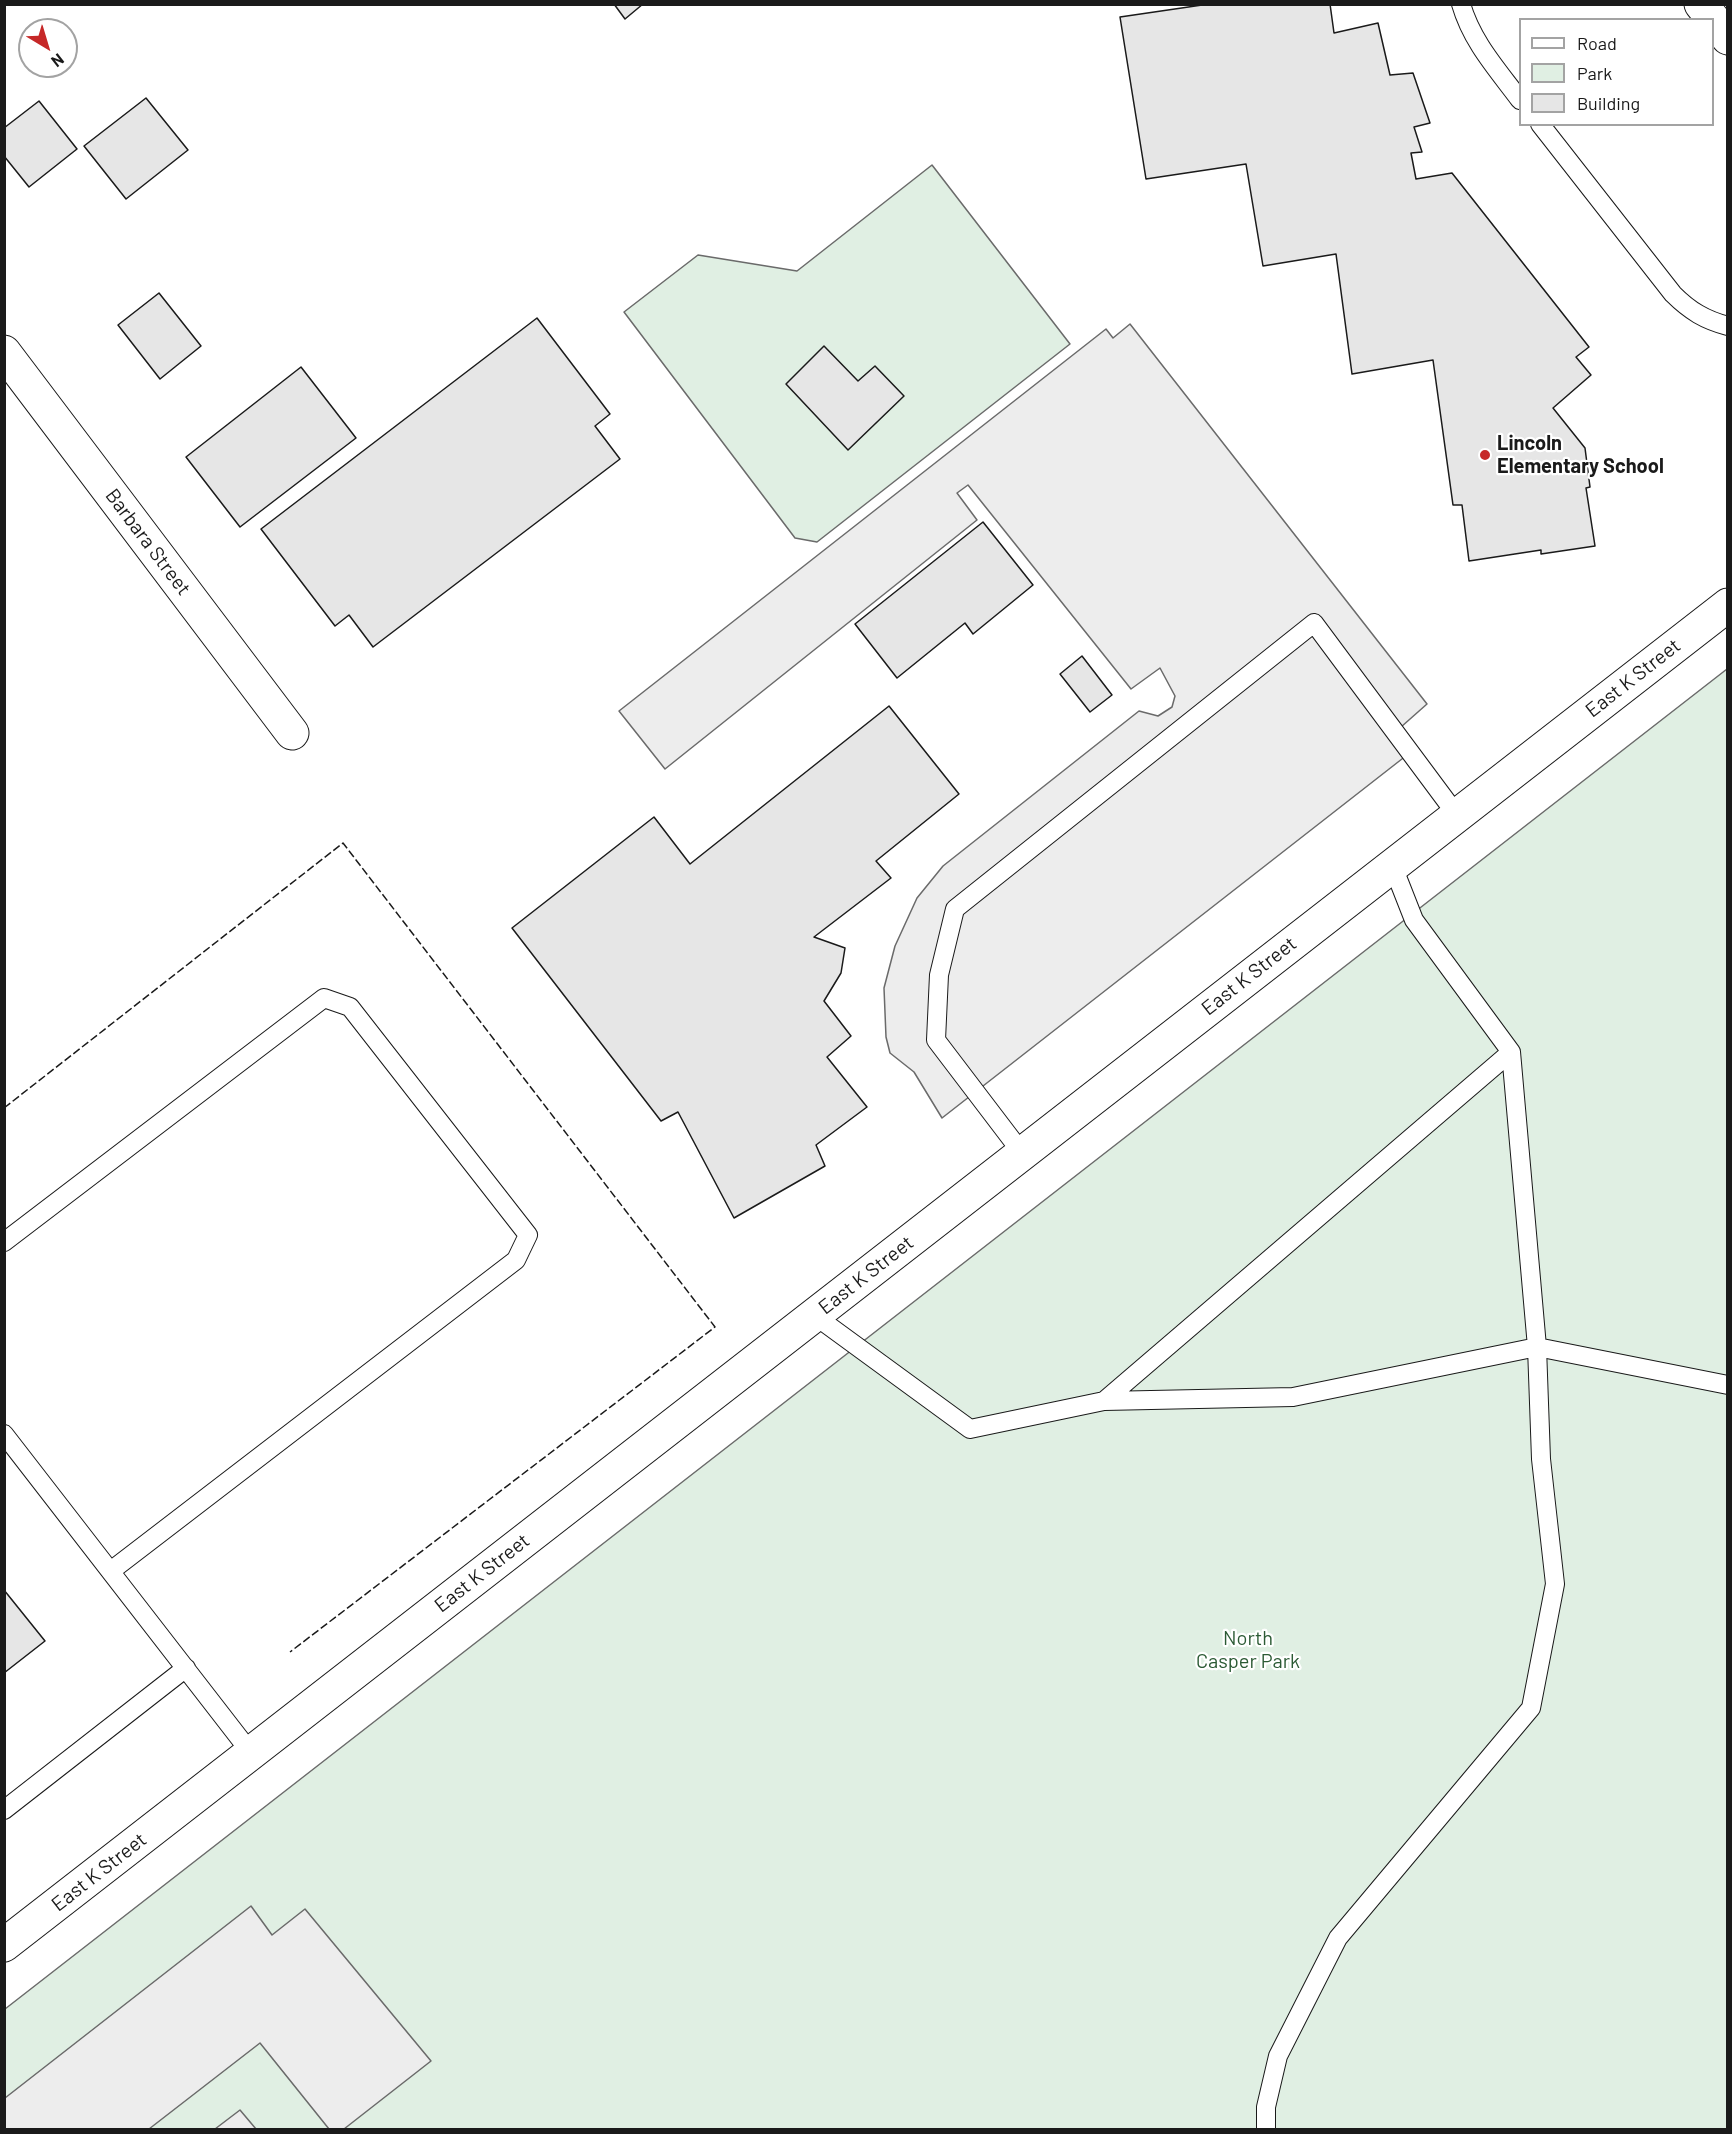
<!DOCTYPE html>
<html>
<head>
<meta charset="utf-8">
<style>
  body { margin:0 }
  #map { position:relative; width:1732px; height:2134px; overflow:hidden; background:#fff; font-family:Barlow,sans-serif }
  canvas { display:block }
  .frame { position:absolute; inset:0; border:6px solid #1a1a1a; pointer-events:none }
  .legend { position:absolute; left:1519px; top:18px; width:195px; height:108px; box-sizing:border-box; background:#fff; border:2px solid #a3a3a3; margin:0; padding:8px 10px; list-style:none; font-size:18px; color:#1a1a1a }
  .legend li { display:flex; align-items:center; gap:12px; height:30px }
  .legend b { width:30px; border:2px solid #a3a3a3 }
  .north { position:absolute; left:18px; top:18px; width:60px; height:60px; box-sizing:border-box; background:#fff; border:2px solid #a3a3a3; border-radius:50%; rotate:142deg; font-size:16px; font-weight:700; line-height:24px; text-align:center; color:#1a1a1a }
  .north::after { content:''; display:block; margin:auto; width:21px; height:27px; background:#c62828; clip-path:polygon(50% 0,100% 100%,50% 72%,0 100%) }
</style>
</head>
<body>
<div id="map">
<canvas width="1732" height="2134"></canvas>
<div class="frame"></div>
<ul class="legend">
<li><b style="height:8px;background:#fff"></b>Road</li>
<li><b style="height:16px;background:#e0efe3"></b>Park</li>
<li><b style="height:16px;background:#e6e6e6"></b>Building</li>
</ul>
<div class="north">N</div>
</div>
<script>
const ctx = document.querySelector('canvas').getContext('2d');
ctx.lineJoin = 'round';
function paint(path, color) {
  ctx.fillStyle = color;
  ctx.fill(path, 'evenodd');
}
function strokePath(path, color, width, dash) {
  ctx.strokeStyle = color;
  ctx.lineWidth = width;
  ctx.lineCap = dash ? 'butt' : 'round';
  ctx.setLineDash(dash || []);
  ctx.stroke(path);
}
function label(font, color, halo, rows, align = 'center') {
  ctx.font = font + ' Barlow,sans-serif';
  ctx.lineWidth = 4.5;
  ctx.setLineDash([]);
  ctx.textBaseline = 'middle';
  ctx.strokeStyle = halo;
  ctx.fillStyle = color;
  for (const [text, x, y, turn = 0] of rows) {
    ctx.save();
    ctx.translate(x, y);
    ctx.rotate((+turn || 0) * Math.PI / 180);
    ctx.textAlign = isNaN(turn) ? turn : align;
    if (halo) ctx.strokeText(text, 0, 0);
    ctx.fillText(text, 0, 0);
    ctx.restore();
  }
}
const green = new Path2D(`
  M932,165L1070,344L817,542L795,538L624,312L698,255L797,271Z
  M1727,669V2129L5,2130V2009Z`);
const parking = new Path2D(`
  M1130,324L1427,704L1401,727L1416,748L942,1118L914,1072L890,1053L886,1037L884,988L895,946L917,898L943,866L1139,711L1158,716L1172,707L1175,696L1160,668L1131,689L968,485L957,493L977,520L665,769L619,711L1106,329L1113,338Z
  M251,1906L272,1935L305,1909L431,2061L344,2129H329L260,2043L149,2129H5V2098Z
  M240,2110L256,2129H215Z`);
const building = new Path2D(`
  M614,4H643L625,19Z
  M1209,4H1330L1334,33L1378,23L1390,75L1413,73L1430,123L1414,127L1422,152L1411,153L1416,179L1452,173L1589,347L1576,357L1591,375L1553,408L1585,448L1590,487L1586,488L1595,546L1541,554V550L1469,561L1462,505H1453L1433,360L1352,374L1336,254L1263,266L1246,164L1146,179L1120,17Z
  M146,98L188,150L126,199L84,146Z
  M39,101L77,149L29,187L4,156V128Z
  M159,293L201,346L160,379L118,325Z
  M537,318L610,414L595,426L620,459L373,647L349,615L335,626L261,529Z
  M824,346L858,381L875,366L904,396L848,450L786,384Z
  M301,367L356,438L240,527L186,457Z
  M983,522L1033,585L973,634L965,623L897,678L855,624Z
  M1082,656L1112,695L1090,712L1060,674Z
  M889,706L959,794L876,861L891,878L814,937L845,948L841,973L824,1001L851,1036L827,1057L867,1107L816,1145L825,1166L734,1218L678,1112L661,1121L512,928L654,817L690,864Z
  M4,1590L45,1641L4,1673Z`);
const lane = new Path2D(`
  M1461,4C1472,42 1497,69 1520,100
  M1540,124L1673,294C1690,311 1705,320 1728,326
  M1022,1153L936,1040L939,975L955,909L1314,623L1456,814
  M4,1242L324,998L350,1007L528,1235L516,1260L112,1570
  M814,1315L970,1429L1104,1401L1511,1052
  M1104,1401L1293,1397L1537,1347L1511,1052L1414,920L1392,864
  M4,1434L251,1753
  M4,1810L186,1668
  M1266,2130V2107L1278,2056L1338,1938L1531,1708L1555,1584L1541,1459L1537,1347L1728,1385`);
const street = new Path2D(`
  M1701,4L1728,38
  M4,352L292,733`);
const secondary = new Path2D(`
  M4,1945L1728,605`);
const fence = new Path2D(`
  M4,1108L343,843L715,1327L290,1652`);
const markers = [
  [1485,455,6,"#c62828"]
];
const poiNames = [
  ["Lincoln",1497,443],
  ["Elementary School",1497,466]
];
const streetNames = [
  ["Barbara Street",148,542,53],
  ["East K Street",1633,678,-38],
  ["East K Street",1249,976,-38],
  ["East K Street",866,1275,-38],
  ["East K Street",482,1573,-38],
  ["East K Street",99,1872,-38]
];
const parkNames = [
  ["North",1248,1638],
  ["Casper Park",1248,1661]
];
paint(green, '#e0efe3');
strokePath(green, '#6a6a6a', 1.5);
paint(parking, '#ededed');
strokePath(parking, '#6a6a6a', 1.5);
paint(building, '#e6e6e6');
strokePath(building, '#1a1a1a', 1.5);
strokePath(lane, '#1a1a1a', 20);
strokePath(street, '#1a1a1a', 35);
strokePath(secondary, '#1a1a1a', 35);
strokePath(lane, '#fff', 18);
strokePath(street, '#fff', 33);
strokePath(secondary, '#fff', 33);
strokePath(fence, '#1a1a1a', 1.5, [8, 3]);
for (const [x, y, r, color] of markers) {
  const dot = new Path2D();
  dot.arc(x, y, r, 0, 2 * Math.PI);
  ctx.fillStyle = color;
  ctx.fill(dot);
  strokePath(dot, '#fff', 2);
}
label('bold 20px', '#1a1a1a', '#fff', poiNames, 'left');
label('20px', '#1a1a1a', '#fff', streetNames);
label('20px', '#2b5a34', '#fff', parkNames);
</script>
</body>
</html>
